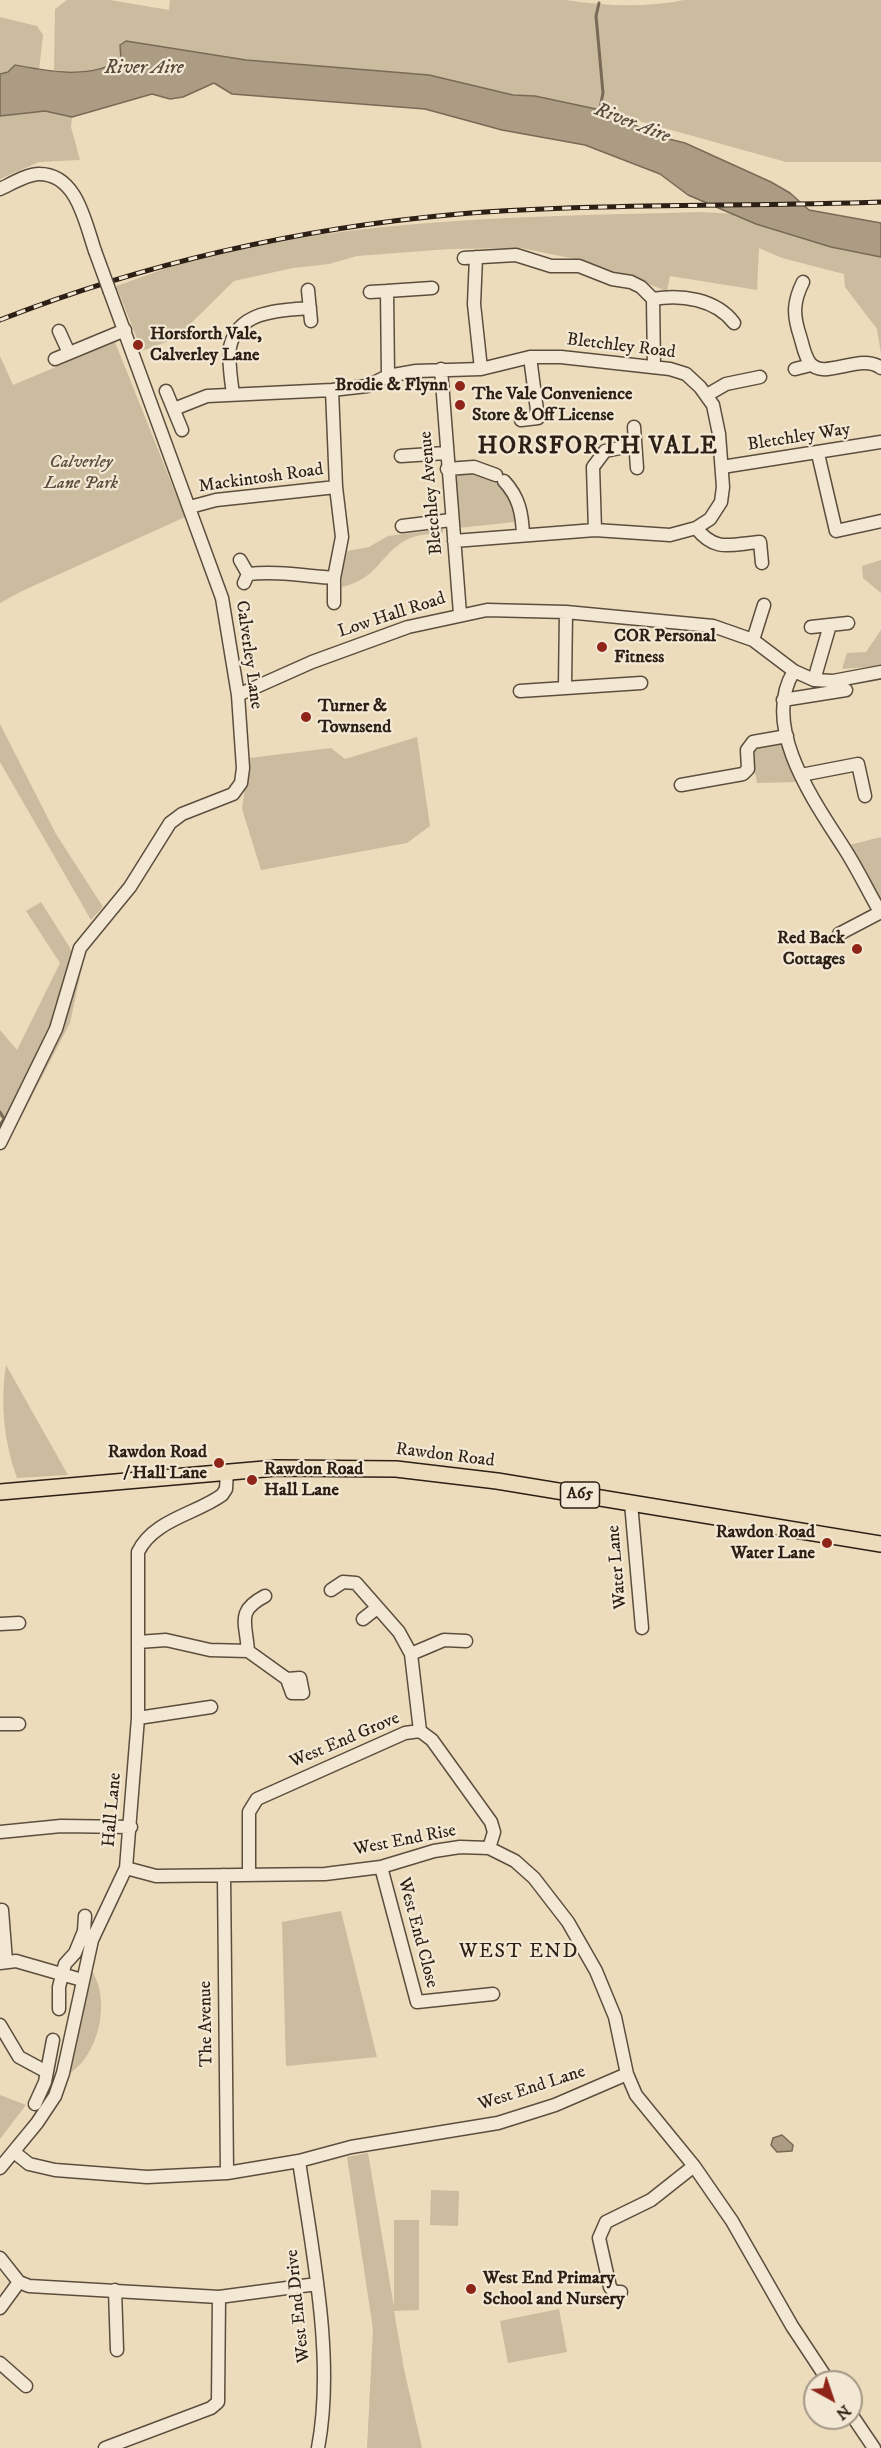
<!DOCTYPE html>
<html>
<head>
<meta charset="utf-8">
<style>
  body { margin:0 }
  #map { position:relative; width:881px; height:2448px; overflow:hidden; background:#ecdcbb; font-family:"IM FELL DW Pica",serif }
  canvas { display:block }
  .north { position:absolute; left:803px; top:2370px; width:60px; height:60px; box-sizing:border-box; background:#f3e8d3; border:2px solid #a39887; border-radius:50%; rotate:140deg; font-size:16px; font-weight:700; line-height:24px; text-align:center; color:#2c1f15 }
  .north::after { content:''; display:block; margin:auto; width:21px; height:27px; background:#8f2418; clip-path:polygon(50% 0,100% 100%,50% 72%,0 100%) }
</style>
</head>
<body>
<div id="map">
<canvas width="881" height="2448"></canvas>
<div class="north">N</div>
</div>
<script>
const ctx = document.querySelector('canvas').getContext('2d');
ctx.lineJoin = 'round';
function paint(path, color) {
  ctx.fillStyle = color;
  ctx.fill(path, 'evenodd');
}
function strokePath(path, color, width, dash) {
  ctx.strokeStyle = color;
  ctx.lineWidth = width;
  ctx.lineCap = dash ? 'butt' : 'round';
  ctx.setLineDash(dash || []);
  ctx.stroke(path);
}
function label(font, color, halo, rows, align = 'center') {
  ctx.font = font + ' "IM FELL DW Pica",serif';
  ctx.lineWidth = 4.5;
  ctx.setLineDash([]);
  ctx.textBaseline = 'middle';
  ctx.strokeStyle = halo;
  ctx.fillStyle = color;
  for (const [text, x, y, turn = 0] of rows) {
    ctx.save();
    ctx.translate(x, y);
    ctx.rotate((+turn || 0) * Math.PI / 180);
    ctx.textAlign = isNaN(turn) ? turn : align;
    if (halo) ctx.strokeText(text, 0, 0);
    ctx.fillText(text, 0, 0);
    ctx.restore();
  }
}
const green = new Path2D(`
  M67,0H110L169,10L170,0H566C605,6 645,8 684,0H881V162H786L596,109L535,96L513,95L429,75L246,60L126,41C124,46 123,56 120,60C111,74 69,72 54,70L55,9Z
  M0,17L37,26L43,35L39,70L15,65L8,72L0,74Z
  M45,111L72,117L71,127L80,160L39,162L0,179V116Z
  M699,212L737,214L756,224L831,247L881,257V354L877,329L845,287L844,274L782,258L759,248L757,290L670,276L667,291L585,261L521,248L449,249L357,256L329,264L293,268L234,281L186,328L187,334L142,351L116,286C140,278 164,268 189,261C355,217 529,217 699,212Z
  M115,342L185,517L20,592L0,603V356L13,385Z
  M466,469C495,478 515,487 515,522L458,528L452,471Z
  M443,529V533C431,534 417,534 406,540C378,556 379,578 342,587V572L347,551L369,547L388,536Z
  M881,560V593L863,578L862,566Z
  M881,630V666L842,669L847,653L866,652Z
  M0,724L56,834L103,907L91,920L0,762Z
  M417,737L430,826L407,843L261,870L242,809L249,758L331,748L345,759Z
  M779,740L796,782L757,783L751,752L754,746Z
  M881,837V902L845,846Z
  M41,902L82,967L70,1023L16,1127L0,1117V1030L17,1050L60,963L26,911Z
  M6,1365L68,1475L17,1478C4,1442 0,1404 6,1365Z
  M341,1911L377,2057L286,2066L282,1922Z
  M92,1971C111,2001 99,2055 69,2074Z
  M0,2095L26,2105L0,2139Z
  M368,2153L394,2307V2220H419V2310L394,2311L404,2369L422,2448H367L373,2329L347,2157Z
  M431,2190L459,2191L458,2226L430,2225Z
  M559,2309L567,2352L508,2363L500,2321Z`);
const water = new Path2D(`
  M126,41L246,60L429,75L513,95L535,96L596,109L665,138L685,143L771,182L790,193L809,210L881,223V257L831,247L756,224L688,195L660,174L585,145L502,130L425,109L232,94L214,83L183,97L170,99L152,94L72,117L45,111L0,116V74L8,72L15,65C47,71 92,80 121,59L120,45Z
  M782,2135L793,2145L792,2151L777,2152L771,2145L773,2138Z`);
const stream = new Path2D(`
  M599,113L603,93L596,16L599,3
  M0,1112L4,1119L0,1125`);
const minor = new Path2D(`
  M0,189C11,184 27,174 39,174C77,174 85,222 95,251
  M476,257L474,304L481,369
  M464,258L516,255L551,266H579L612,279L631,282L641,287L653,299L654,366
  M803,282C793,302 793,315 800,336C803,345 804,355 810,363C824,381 861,352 881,368
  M308,290L311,321
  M387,291L432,288
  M370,292L387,291L388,376
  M653,299C681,294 716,299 734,323
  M59,331L69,353
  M55,359L125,330
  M441,369L460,614
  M795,369L811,365
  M332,390L336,487L342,537L334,578V603
  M166,391L182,430
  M233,394C231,380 228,361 230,347C238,310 281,310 310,308
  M707,395L726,384L760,377
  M174,409L207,396L332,390L367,386L388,376L416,371L481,369L530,357H561L670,369L686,374L700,387L713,405L719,434L723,487L721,502L710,519L696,528L670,535L595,530L454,541
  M521,420L538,418L530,357
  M634,427L637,468
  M818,454L836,531L881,521
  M401,456L446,453
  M722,467L881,442
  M447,469L474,467L496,475
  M504,481C519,497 522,513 523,534
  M190,507L216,500L336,487
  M402,526L451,520
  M696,528C716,553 731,544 760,542L762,563
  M595,530L593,467L605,451L635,445
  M240,560L248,574
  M244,583L248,574C278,571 304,576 334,578
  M811,627L848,623
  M753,640L764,605
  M794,671C760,726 814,801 844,848C857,868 868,891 880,912
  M814,680L830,625
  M565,686L566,612
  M520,691L641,683
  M238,695L312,662L408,627L487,610L566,612L713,626L753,640L794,671L814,680L833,681L881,672
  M783,700L846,690
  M801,775L858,764L865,796
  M681,785L743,774L748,769L747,750L753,742L787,736
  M839,934L881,912
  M0,1143L56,1029L80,948L130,887L170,823L182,814L233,794L241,783L243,768L238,695L222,598L110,292
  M631,1503L642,1628
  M331,1590L343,1582L356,1583L399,1632L411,1654L420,1731
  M363,1619L377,1608
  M0,1624L19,1623
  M138,1642L166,1640L210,1650L248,1651
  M248,1651L287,1679L300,1678L303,1693H292L287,1679
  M248,1651C246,1622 236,1611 265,1596
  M411,1654L444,1640L466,1641
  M138,1718L211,1707
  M0,1724H19
  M0,1832L61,1826L131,1827
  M381,1867L417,2002L493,1994
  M126,1868L156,1876L325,1874L381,1867L434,1851L460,1847L489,1848L515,1861L534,1878L568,1922L596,1971L615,2017L627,2074L636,2095L694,2166L732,2221L792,2326L829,2382
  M249,1874V1812L257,1799L405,1733L420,1731L432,1740L491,1822L494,1832L489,1848
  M224,1875L227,2173
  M2,1910L6,1961
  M0,1963L16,1961L82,1980
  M59,2009V1987L65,1964L75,1953L84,1931L85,1916
  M0,2025L19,2057L45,2071
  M35,2104L45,2082L53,2040
  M14,2152L29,2164L55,2170L147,2177L227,2173L299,2161L351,2147L498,2123L555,2105L627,2074
  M299,2161C312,2250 335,2359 318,2448
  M0,2168L37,2123L55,2096L63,2073L92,1940L126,1868L138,1718V1552C153,1520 196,1514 222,1495L226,1489L227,1471
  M0,2258L19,2282L29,2286L219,2297L317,2284
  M115,2290L117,2350
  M621,2292H614L610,2287L599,2238L606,2222L651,2200L694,2166
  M0,2308L19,2282
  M0,2363L26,2386
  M851,2414L874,2448
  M105,2448L211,2408L218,2402L219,2297`);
const major = new Path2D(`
  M0,1492L276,1468L396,1469L497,1481L881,1544`);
const rail = new Path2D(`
  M0,320C148,262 301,228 459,214C599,203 741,207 881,202`);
const minorBridge = new Path2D(`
  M95,251L110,292`);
const markers = [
  [138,345,6,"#8f2418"],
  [460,386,6,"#8f2418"],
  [460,405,6,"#8f2418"],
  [602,647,6,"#8f2418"],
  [306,717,6,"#8f2418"],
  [857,949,6,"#8f2418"],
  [219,1463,6,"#8f2418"],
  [252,1480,6,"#8f2418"],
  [827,1543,6,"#8f2418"],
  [471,2289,6,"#8f2418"]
];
const shields = [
  [580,1495,39]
];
const shieldNames = [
  ["A65",580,1495]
];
const poiNames = [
  ["Horsforth Vale,",150,335],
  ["Calverley Lane",150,356],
  ["Brodie & Flynn",448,386,"right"],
  ["The Vale Convenience",472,395],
  ["Store & Off License",472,416],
  ["COR Personal",614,637],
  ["Fitness",614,658],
  ["Turner &",318,707],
  ["Townsend",318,728],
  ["Red Back",845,939,"right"],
  ["Cottages",845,960,"right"],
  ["Rawdon Road",207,1453,"right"],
  ["/ Hall Lane",207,1474,"right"],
  ["Rawdon Road",264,1470],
  ["Hall Lane",264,1491],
  ["Rawdon Road",815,1533,"right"],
  ["Water Lane",815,1554,"right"],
  ["West End Primary",483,2279],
  ["School and Nursery",483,2300]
];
const streetNames = [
  ["Bletchley Road",621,347,7],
  ["Bletchley Way",799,438,-9],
  ["Mackintosh Road",261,479,-8],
  ["Bletchley Avenue",432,493,-95],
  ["Low Hall Road",392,616,-18],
  ["Calverley Lane",248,655,82],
  ["Rawdon Road",445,1456,7],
  ["Water Lane",618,1567,-95],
  ["West End Grove",345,1741,-23],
  ["Hall Lane",113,1810,-85],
  ["West End Rise",405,1841,-11],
  ["West End Close",417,1933,75],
  ["The Avenue",207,2024,-91],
  ["West End Lane",532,2089,-18],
  ["West End Drive",299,2306,-96]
];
const parkNames = [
  ["Calverley",81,463],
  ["Lane Park",81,484]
];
const waterNames = [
  ["River Aire",144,69],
  ["River Aire",632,124,21]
];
const neighbourhoodNames = [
  ["WEST END",519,1953]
];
const districtNames = [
  ["HORSFORTH VALE",598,448]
];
paint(green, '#cbbc9f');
paint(water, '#ab9c83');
strokePath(water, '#786a57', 1.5);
strokePath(stream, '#786a57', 3);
strokePath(minor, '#5c4e3e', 15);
strokePath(major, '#2c1f15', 18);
strokePath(minor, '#f3e8d3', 12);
strokePath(major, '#ecdcbb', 15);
strokePath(rail, '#2c1f15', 5);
strokePath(rail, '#f3e8d3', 3, [9]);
strokePath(minorBridge, '#5c4e3e', 15, []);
strokePath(minorBridge, '#f3e8d3', 12);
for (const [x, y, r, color] of markers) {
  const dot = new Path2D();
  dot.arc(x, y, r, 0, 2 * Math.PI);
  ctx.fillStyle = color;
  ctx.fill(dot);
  strokePath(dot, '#f3e8d3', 2);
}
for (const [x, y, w] of shields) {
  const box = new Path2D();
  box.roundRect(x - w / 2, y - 13, w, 26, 4.5);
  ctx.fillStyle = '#f3e8d3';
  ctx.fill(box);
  strokePath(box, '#2c1f15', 1.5);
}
label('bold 16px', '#2c1f15', null, shieldNames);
label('bold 18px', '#2c1f15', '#f3e8d3', poiNames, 'left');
label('18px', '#2c1f15', '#f3e8d3', streetNames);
label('italic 18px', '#5c4e3e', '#f3e8d3', parkNames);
label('italic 20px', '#584b3c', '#f3e8d3', waterNames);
ctx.letterSpacing = '1.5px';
label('20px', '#2c1f15', '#f3e8d3', neighbourhoodNames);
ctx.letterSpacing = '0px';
ctx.letterSpacing = '1.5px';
label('bold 24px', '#2c1f15', '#f3e8d3', districtNames);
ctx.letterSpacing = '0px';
</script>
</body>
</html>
